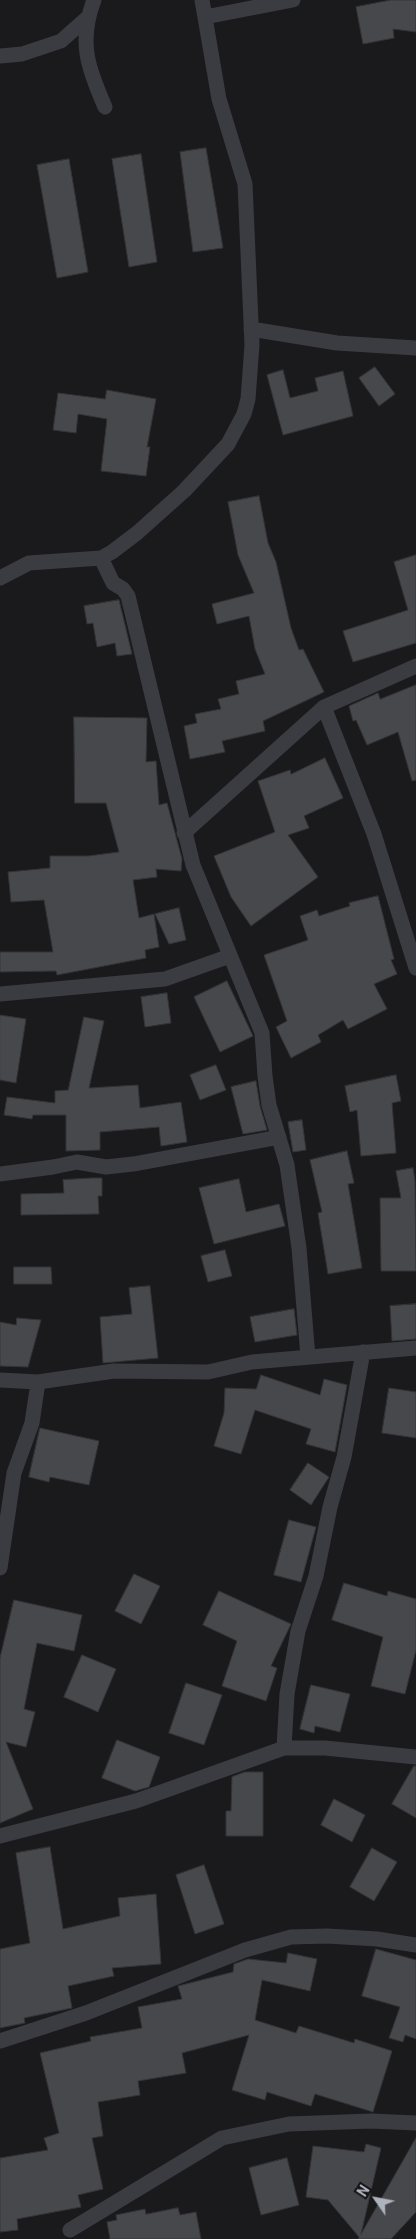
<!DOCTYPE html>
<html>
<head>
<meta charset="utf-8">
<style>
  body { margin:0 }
  #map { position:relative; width:416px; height:2239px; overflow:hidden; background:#1a1a1c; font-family:Roboto,sans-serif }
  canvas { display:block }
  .north { position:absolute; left:351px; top:2174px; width:50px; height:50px; -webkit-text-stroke:4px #151517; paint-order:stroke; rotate:303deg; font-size:14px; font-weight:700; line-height:20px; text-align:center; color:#adb2bc }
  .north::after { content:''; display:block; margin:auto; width:18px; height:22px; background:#adb2bc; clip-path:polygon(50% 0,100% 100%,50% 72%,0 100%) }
</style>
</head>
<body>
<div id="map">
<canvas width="416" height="2239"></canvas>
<div class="north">N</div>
</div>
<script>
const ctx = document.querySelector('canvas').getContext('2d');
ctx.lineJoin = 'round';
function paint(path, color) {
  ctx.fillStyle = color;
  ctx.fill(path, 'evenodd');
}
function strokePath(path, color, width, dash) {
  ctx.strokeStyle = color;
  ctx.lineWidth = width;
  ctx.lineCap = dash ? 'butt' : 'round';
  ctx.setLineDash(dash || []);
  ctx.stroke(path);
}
const building = new Path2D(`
  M391,0H416V32L393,29L394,38L363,44L356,7Z
  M206,148L223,248L193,252L180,152Z
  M141,154L157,262L129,267L112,159Z
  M69,159L88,272L57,278L37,165Z
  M375,367L395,394L379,406L359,378Z
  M283,370L290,398L318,391L315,378L343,371L353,416L283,435L267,375Z
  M107,390L156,399L147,447H150L146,476L101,471L107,419L78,414L76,433L53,430L58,393L105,399Z
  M259,496L268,543L276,562L291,628L299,650L303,649L324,692L263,721L265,731L222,741L225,752L190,759L184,726L197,723L195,714L221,709L218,699L239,694L236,681L265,674L255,649L249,616L217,624L212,604L254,593L238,555L228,502Z
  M416,555V643L353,662L343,631L408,610L394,562Z
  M119,600L132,654L117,656L115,643L97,647L93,623L87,624L84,606Z
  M416,685V780L412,781L398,732L367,745L356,720L353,721L349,706L378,693L380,699Z
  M74,717L147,718L146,762L156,761L159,805L167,803L182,859L181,871L156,869L157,877L133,880L139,918L154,914L159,947L145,950L146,958L57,975L56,971L0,972V952H53L44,900L11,902L8,872L50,868V856H88L119,852L106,803H75Z
  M325,758L343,798L304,816L309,828L288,835L318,877L251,926L231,897L214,856L275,832L258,781L290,770L291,774Z
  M378,896L394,959L391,960L397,974L374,984L387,1009L348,1029L343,1020L318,1035L321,1042L291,1058L276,1027L287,1021L264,955L308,940L300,916L317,910L319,916L350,906L349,903Z
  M179,908L186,940L169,944L155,914Z
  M227,981L253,1036L220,1052L194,997Z
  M167,993L171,1023L145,1027L141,997Z
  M0,1015L26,1019L16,1083L0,1080Z
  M84,1017L104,1021L89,1088L138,1085L140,1108L181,1102L187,1142L161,1146L159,1127L100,1132V1150L66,1151V1115H33L32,1119L4,1115L7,1097L55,1103V1091L68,1090Z
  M216,1065L226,1090L200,1100L190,1075Z
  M396,1075L401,1101L392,1103L396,1153L361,1156L357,1110L350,1112L345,1086Z
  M256,1081L260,1106L267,1130L243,1134L231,1087Z
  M302,1120L306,1150L293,1152L288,1122Z
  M347,1151L354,1183L348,1184L362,1268L328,1274L318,1213L322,1212L310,1160Z
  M413,1168L415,1181L416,1271H381L380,1198H401L396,1171Z
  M92,1178H102V1196H98L99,1214L21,1215V1194L64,1193L63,1180Z
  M239,1179L246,1212L279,1204L285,1226L214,1244L199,1188Z
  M225,1250L232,1276L208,1282L201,1256Z
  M14,1267H51L52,1284H14Z
  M150,1286L158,1358L103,1363L100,1317L132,1314L129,1288Z
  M416,1304V1339L392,1341L390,1306Z
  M294,1309L297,1335L255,1342L250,1317Z
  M17,1318L41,1320L28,1367L0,1366V1322L16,1325Z
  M261,1375L320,1395L324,1379L347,1385L335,1452L306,1444L311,1429L255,1410L241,1454L214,1446L224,1413L225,1388L256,1389Z
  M389,1388L416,1392V1438L382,1433Z
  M40,1428L99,1441L89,1485L50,1477L49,1482L29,1477Z
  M308,1463L329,1477L311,1505L290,1490Z
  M289,1520L316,1527L301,1582L274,1575Z
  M134,1574L160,1586L141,1624L115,1611Z
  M344,1583L387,1596L388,1591L416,1599V1650L405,1694L371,1686L383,1637L332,1620Z
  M219,1591L291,1624L271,1666L277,1668L266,1701L222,1686L237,1641L203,1625Z
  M14,1600L82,1615L74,1651L37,1643L24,1709L35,1712L26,1747L6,1742L33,1809L0,1823V1658Z
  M82,1655L116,1669L98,1712L64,1697Z
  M186,1683L222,1695L204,1745L169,1733Z
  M311,1685L350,1694L340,1732L315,1726L314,1733L300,1729Z
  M117,1740L160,1757L149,1787L135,1791L102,1778Z
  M414,1766H416V1818L392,1804Z
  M245,1772H263V1836H226V1811H231L232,1777Z
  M334,1799L365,1815L352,1842L321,1825Z
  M50,1847L63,1929L120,1916L118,1898L156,1894L161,1964L112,1968L114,1976L68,1986L72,2008L24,2018L25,2023L0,2028V1949L30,1943L16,1853Z
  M372,1848L397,1862L374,1901L350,1887Z
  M204,1865L224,1924L195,1934L176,1875Z
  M376,1949L416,1960V2039L405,2035L403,2042L389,2038L400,2007L362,1996Z
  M288,1953L317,1959L310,1991L262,1980L255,2020L296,2033L299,2026L354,2043L355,2039L392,2051L373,2112L315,2094L311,2106L267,2092L265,2100L232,2090L249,2035L182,2053L186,2073L138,2081L140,2095L98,2102L103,2136L92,2138L103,2189L78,2195L81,2207L17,2219L18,2230L0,2232V2158L48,2150L44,2138L59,2133L40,2053L91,2041L90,2037L142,2028L138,2007L182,1999L178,1986L233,1972L234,1964L248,1959L286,1963Z
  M416,2138V2212L391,2239H358L359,2237L328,2200L306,2197L313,2146L364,2152L366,2144L381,2148L361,2234Z
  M287,2158L299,2205L261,2215L249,2168Z
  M178,2208L180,2215L196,2212L201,2239H110L107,2222L117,2220L116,2215L145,2209L146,2214Z`);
const street = new Path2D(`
  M94,0C78,42 88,68 105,107
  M205,17L293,0
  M0,56L22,54L61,41L87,18
  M251,329L337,343L416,348
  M101,558L113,583L123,589L128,596L193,865L262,1033L265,1076L269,1105L287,1165L299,1248L308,1357
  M0,578L29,563L101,558L112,552L137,533L184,491L228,444L244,414L248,399L252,345L245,184L219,99L202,0
  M324,707L374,834L416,968
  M184,833L324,707L416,666
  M0,994L165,979L230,956
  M0,1174L53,1167L77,1162L106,1167L133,1164L279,1137
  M363,1352L344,1457L330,1507L316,1576L298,1631L287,1694L284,1748H325L416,1757
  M0,1380L38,1382L114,1371L208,1372L252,1362L416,1348
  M0,1568L14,1473L32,1423L38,1382
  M0,1836L136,1801L284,1748
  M0,2041L86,2013L245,1950L291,1937L327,1936L377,1939L416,1945
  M70,2230L222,2138L289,2124L371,2121L416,2123`);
paint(building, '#47484c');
strokePath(building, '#343438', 1);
strokePath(street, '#3b3c41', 15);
</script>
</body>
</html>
